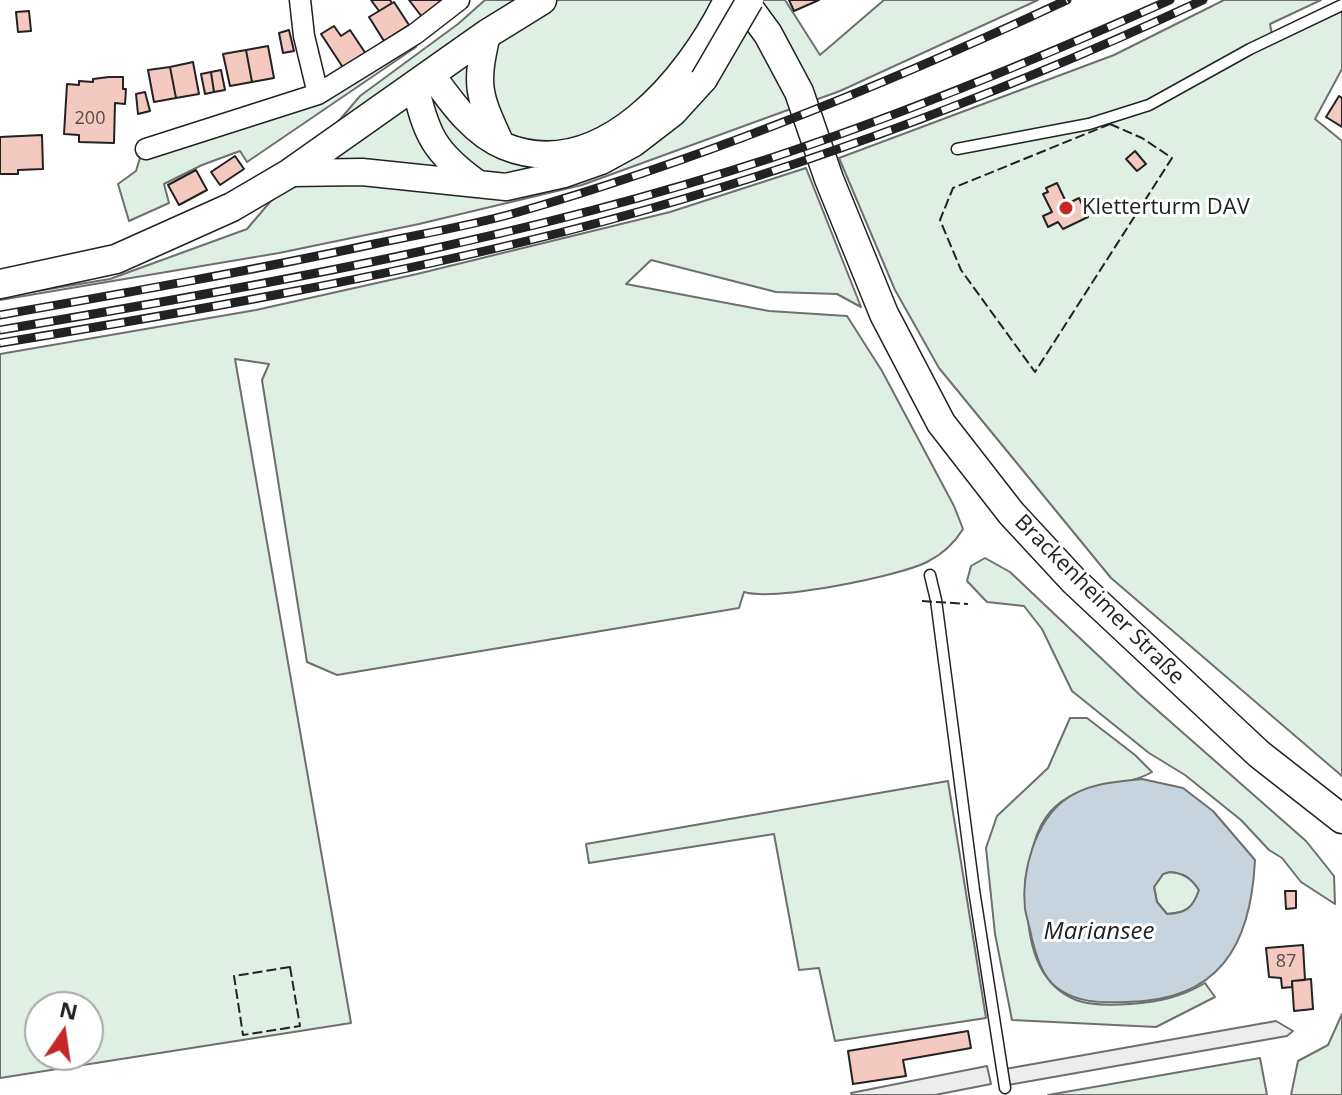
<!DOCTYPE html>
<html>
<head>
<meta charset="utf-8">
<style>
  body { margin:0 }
  #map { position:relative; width:1342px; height:1095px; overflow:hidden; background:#fff; font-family:"Open Sans",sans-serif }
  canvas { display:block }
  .north { position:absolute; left:24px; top:991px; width:80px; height:80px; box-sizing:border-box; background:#fff; border:2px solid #a7a7a7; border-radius:50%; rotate:13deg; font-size:22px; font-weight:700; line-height:32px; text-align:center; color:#222 }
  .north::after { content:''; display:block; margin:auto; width:28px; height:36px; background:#c62828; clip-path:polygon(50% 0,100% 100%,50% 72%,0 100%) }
</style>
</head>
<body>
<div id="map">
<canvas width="1342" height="1095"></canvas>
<div class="north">N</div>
</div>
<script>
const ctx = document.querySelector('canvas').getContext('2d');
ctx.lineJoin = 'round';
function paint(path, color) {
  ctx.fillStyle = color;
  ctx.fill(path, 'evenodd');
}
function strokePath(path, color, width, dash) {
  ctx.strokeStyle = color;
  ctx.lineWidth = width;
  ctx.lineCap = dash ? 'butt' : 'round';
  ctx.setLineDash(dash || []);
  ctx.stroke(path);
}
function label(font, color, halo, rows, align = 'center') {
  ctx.font = font + ' "Open Sans",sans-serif';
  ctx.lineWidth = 6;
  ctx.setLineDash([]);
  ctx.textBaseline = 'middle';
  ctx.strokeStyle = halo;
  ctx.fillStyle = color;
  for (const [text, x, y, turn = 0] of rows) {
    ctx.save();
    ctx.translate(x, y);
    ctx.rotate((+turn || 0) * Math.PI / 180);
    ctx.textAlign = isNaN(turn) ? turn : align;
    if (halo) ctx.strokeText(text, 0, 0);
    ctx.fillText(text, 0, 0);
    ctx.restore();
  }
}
const green = new Path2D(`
  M485,0H785L820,55L884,0H1038L840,91L582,185L419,224L279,253L0,300V297L110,279L247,229L360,96L458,24Z
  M1224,0H1321L1270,24L1273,41L1342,9V69L1315,119L1342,141V776L1111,578L939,368L895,290L839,158L1114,55Z
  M412,43L416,47L247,162L240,151L202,165L164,184L169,203L129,221L118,184L136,171L140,158L319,98Z
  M806,168L861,307L837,294L776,292L651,260L626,284L769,311L847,316L882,371L954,506L963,529C954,544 943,554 927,562C897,577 774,601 744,592L739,608L337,675L307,662L262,380L269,364L235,359L351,1023L0,1078V354L256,310L417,274L670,212ZM88,1007V1055H40V1007Z
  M985,558L1010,572L1140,695L1306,841L1334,876L1335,904L1301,882L1282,858L1269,850L1241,820L1185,775L1149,753L1072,691L1042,629L1024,606L987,602L967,581L971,566Z
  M1070,718H1087L1135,755L1152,772C1123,789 1085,780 1056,806C1036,823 1030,854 1028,878C1025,921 1029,981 1076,1000C1091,1006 1114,1005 1130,1004C1158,1002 1182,997 1205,983L1215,997L1156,1027L1012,1020L995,934L986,848L997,816L1048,768Z
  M948,781L986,1018L835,1041L819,968L799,970L774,834L589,863L586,844Z
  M1169,872C1184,873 1191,878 1199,890C1193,908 1186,913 1167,914L1157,902L1154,887L1163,874Z
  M1342,1014V1095H1291L1298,1061L1328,1045Z
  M1260,1058L1267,1095H1048Z`);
const parking = new Path2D(`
  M1276,1021L1293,1031L1287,1036L1008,1085L1005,1069Z
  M987,1066L991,1084L935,1095H852L851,1093Z`);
const water = new Path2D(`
  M1142,779L1183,788L1213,811L1255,860C1251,946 1219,1001 1126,1002C1101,1003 1076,1003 1056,987C1042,976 1036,955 1032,939C1030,929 1027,919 1025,909C1021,872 1035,821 1066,799C1088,783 1116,782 1142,779ZM1170,872C1184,873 1191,878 1199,890C1193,908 1186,913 1167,914L1157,902L1154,887L1163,874Z`);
const building = new Path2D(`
  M371,0H390L392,3L379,11Z
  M409,0H444L422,17Z
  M789,0H819L794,11Z
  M394,2L409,25L384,41L369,17Z
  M29,11L31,31L18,32L16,12Z
  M334,26L341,36L350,30L366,54L344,69L321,34Z
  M289,30L294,51L283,53L279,33Z
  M268,46L274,78L252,82L246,50Z
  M246,50L252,82L230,86L223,54Z
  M193,62L199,94L176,98L170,67Z
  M170,67L176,98L154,102L148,70Z
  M221,70L225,90L214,92L211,72Z
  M211,72L214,92L205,94L201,74Z
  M109,77H123V89H126L125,104L115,103L114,143L79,142V135L64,134L67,84L79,85V81L93,82V79Z
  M145,92L150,111L138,114L136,94Z
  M1339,96L1342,98V127L1326,117Z
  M42,135L43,169L18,170V174H0V137Z
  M1135,151L1146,164L1137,171L1126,159Z
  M235,156L244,169L220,185L211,172Z
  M196,170L207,190L179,205L168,185Z
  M1057,183L1067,204L1079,198L1088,217L1063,229L1058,222L1048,227L1043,216L1052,212L1043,194L1048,192L1046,188Z
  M1285,891H1296V908L1286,909Z
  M1303,945L1305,980L1292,981V987L1282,988L1281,978L1269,977L1266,948Z
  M1311,979L1313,1009L1294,1011L1292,981Z
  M968,1031L971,1048L903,1060L906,1076L853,1084L848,1051Z`);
const service = new Path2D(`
  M957,149L1089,124L1149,105L1250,49L1342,5
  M930,575L936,600L974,890L1005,1088`);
const minor = new Path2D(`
  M300,0L304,36L318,94
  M146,149L318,94L415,34L459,0`);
const tertiary = new Path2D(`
  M487,34C475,86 478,94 500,142
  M431,74C450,100 472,133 504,146C601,186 690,77 727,0
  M415,85C426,135 435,153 477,183
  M290,173L362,172L506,187L564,174L601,161L634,143L673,113L704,79`);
const secondary = new Path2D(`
  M738,0L749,8L768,34L799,92L829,179L884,314L941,423L1011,513L1074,581L1259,754L1342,819
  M0,284L116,259L232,207L290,173L487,34L542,0`);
const rail = new Path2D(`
  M0,315C125,293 250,271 374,244C421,234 469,226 515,213C701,160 892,82 1067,0
  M0,330C260,286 520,240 771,158C907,113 1040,58 1170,0
  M0,343C189,312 377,279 563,232C781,177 999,95 1203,0`);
const tertiaryBridge = new Path2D(`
  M704,79L750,0`);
const fence = new Path2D(`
  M1110,124L1142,138L1172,158L1035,372L961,270L940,220L953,188Z
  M922,601L968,604
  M290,967L300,1026L243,1035L234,976Z`);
const markers = [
  [1066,208,8,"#c62828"]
];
const numberNames = [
  ["200",90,119],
  ["87",1286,962]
];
const poiNames = [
  ["Kletterturm DAV",1082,208]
];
const streetNames = [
  ["Brackenheimer Straße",1099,600,45]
];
const waterNames = [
  ["Mariansee",1099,932]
];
paint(green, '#e0efe3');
strokePath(green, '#6f6f6f', 2);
paint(parking, '#ededed');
strokePath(parking, '#6f6f6f', 2);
paint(water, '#c7d3dd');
strokePath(water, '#6f6f6f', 2);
paint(building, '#f3c9c0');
strokePath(building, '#222', 2);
strokePath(service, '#222', 13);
strokePath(minor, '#222', 23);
strokePath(tertiary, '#222', 29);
strokePath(secondary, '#222', 31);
strokePath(service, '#fff', 10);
strokePath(minor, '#fff', 20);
strokePath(tertiary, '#fff', 26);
strokePath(secondary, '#fff', 28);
strokePath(rail, '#222', 9);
strokePath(rail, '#fff', 6, [18]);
strokePath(tertiaryBridge, '#222', 29, []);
strokePath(tertiaryBridge, '#fff', 26);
strokePath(fence, '#222', 2, [10, 4]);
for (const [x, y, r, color] of markers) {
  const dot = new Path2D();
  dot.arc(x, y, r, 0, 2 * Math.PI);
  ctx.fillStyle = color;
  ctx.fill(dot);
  strokePath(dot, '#fff', 3);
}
label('18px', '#564c4a', null, numberNames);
label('22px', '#222', '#fff', poiNames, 'left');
label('22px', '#222', '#fff', streetNames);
label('italic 24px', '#222', '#fff', waterNames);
</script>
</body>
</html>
